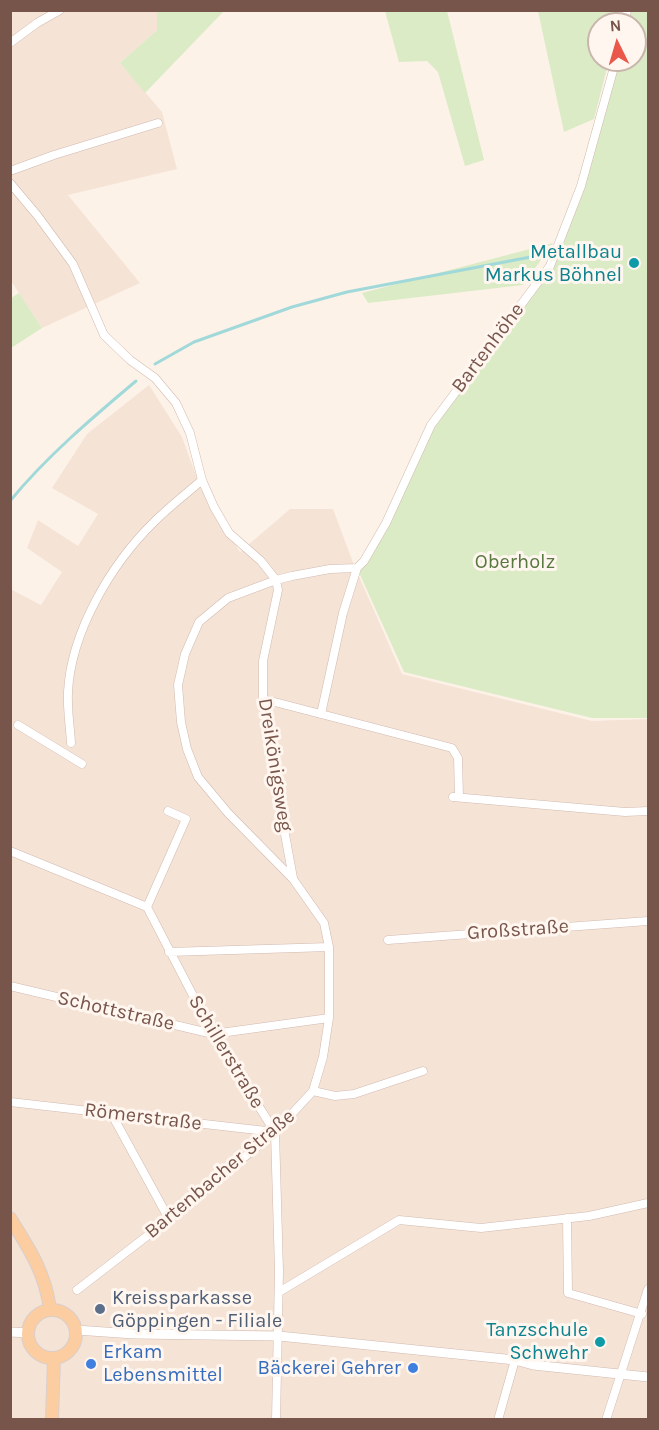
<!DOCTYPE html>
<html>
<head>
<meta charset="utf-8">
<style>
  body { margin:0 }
  #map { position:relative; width:659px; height:1430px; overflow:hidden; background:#fdf2e8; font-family:Karla,sans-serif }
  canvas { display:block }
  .frame { position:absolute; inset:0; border:12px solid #78554b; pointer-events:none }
  .north { position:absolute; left:587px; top:12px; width:60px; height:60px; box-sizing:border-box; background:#fff6ef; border:2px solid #c9b6ad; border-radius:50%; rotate:355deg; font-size:16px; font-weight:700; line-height:24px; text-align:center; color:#78554b }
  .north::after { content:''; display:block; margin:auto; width:21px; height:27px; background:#e9584b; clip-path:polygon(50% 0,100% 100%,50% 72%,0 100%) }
</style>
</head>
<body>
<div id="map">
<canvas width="659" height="1430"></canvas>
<div class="frame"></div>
<div class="north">N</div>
</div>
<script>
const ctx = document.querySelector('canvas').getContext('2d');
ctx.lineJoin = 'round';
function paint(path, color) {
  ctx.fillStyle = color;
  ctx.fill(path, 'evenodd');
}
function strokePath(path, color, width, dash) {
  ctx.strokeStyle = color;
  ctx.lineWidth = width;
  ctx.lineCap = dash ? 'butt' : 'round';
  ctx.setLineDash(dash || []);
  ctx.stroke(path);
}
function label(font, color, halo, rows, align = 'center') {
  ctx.font = font + ' Karla,sans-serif';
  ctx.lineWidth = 6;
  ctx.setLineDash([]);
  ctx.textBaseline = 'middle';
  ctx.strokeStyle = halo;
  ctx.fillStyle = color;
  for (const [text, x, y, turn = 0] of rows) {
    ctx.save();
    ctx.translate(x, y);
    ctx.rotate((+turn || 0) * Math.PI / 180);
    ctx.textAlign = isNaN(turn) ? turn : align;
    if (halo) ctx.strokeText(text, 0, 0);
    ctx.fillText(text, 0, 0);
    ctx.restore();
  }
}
const residential = new Path2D(`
  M10,11H157V30L120,63L162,112L177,169L68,195L140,283L42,328L11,281Z
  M149,385L182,437L201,489L240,552L290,509H333L354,565L402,674L592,721L648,719V1419H11L10,589L41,605L62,572L27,548L38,520L78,546L98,514L52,488L87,434Z`);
const green = new Path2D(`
  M157,11H224L145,93L120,63L157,30Z
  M385,11H447L484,160L465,166L438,72L427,61L399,62Z
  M538,11H619L617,24H599V60H609L594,119L564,132Z
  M627,11H648V718H592L404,672L357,568L364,561L431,425L556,259L616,60H635V24H624Z
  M553,243L523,285L368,303L362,293Z
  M19,293L42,328L11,348V298Z`);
const stream = new Path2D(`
  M155,364L194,342L292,307L347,292L536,256
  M10,501C47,456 92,418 136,381`);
const minor = new Path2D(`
  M624,24L627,10
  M10,43L37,23L60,10
  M10,171L54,155L158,123
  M10,183L37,215L73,264L104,335L130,360L155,378L176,403L190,433L202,480L214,507L229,533L261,561L276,580L278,590L263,661V699L270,753L293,878
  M263,699L452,748L458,758L459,797
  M321,714L343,613L357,568
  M18,725L82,764
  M71,743C70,726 67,709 68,692C71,632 111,564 154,522C169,507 186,494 202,480
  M453,797L625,812L648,811
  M10,851L147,907L213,1034L275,1132L279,1271L276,1420
  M147,907L186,819L168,811
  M388,940L648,921
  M169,952L329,947
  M10,986L213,1034L329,1018
  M313,1091L335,1096L354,1094L423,1071
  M10,1102L275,1132
  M111,1113L169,1219
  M567,1218L568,1293L642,1314
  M77,1290L169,1219L275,1132L313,1091L323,1057L329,1018V947L324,923L293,879L228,813L198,777L187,749L181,722L178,685L185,654L199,622L228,598L276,580L292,576L330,569L357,568L364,561L386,523L431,425L550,266L581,186L616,60
  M279,1292L399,1220L481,1228L589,1216L648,1203
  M498,1420L515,1360
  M606,1420L648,1289`);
const tertiary = new Path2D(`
  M76,1330L134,1334L279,1336L515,1360L533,1365L648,1377
  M10,1332L29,1333`);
const primary = new Path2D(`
  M10,1218C29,1248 46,1274 50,1310
  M28 1334a24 24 0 1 1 48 0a24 24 0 1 1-48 0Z
  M52,1420L54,1358`);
const markers = [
  [634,263,6,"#0f9aa8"],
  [100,1309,6,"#5c6f8a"],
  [600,1342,6,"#0f9aa8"],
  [91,1364,6,"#3f7fe0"],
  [413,1368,6,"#3f7fe0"]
];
const cultureNames = [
  ["Metallbau",622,252],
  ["Markus Böhnel",622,275],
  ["Tanzschule",588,1330],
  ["Schwehr",588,1353]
];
const streetNames = [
  ["Bartenhöhe",488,348,-53],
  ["Dreikönigsweg",275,765,81],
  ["Großstraße",518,930,-4],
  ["Schottstraße",116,1011,13],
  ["Schillerstraße",226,1052,59],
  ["Römerstraße",143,1117,7],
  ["Bartenbacher Straße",220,1174,-40]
];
const parkNames = [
  ["Oberholz",515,562]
];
const serviceNames = [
  ["Kreissparkasse",112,1298],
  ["Göppingen - Filiale",112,1321]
];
const shopNames = [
  ["Erkam",103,1352],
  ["Lebensmittel",103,1375],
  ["Bäckerei Gehrer",401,1368,"right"]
];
paint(residential, '#f5e3d6');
paint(green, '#daebc5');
strokePath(stream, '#a1d9da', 3);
strokePath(minor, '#d2bab0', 9);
strokePath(tertiary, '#d2bab0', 10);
strokePath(primary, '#d9cfcd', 14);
strokePath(minor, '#fff', 8);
strokePath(tertiary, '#fff', 9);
strokePath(primary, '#fccda0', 12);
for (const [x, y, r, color] of markers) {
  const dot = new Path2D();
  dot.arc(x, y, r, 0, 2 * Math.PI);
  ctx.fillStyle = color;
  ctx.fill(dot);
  strokePath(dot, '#fff6ef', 2);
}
label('20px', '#0d838f', '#fff6ef', cultureNames, 'right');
label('20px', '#78554b', '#fff6ef', streetNames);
label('20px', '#587840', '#fff6ef', parkNames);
label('20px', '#4e5e75', '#fff6ef', serviceNames, 'left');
label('20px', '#366cbe', '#fff6ef', shopNames, 'left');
</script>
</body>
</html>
